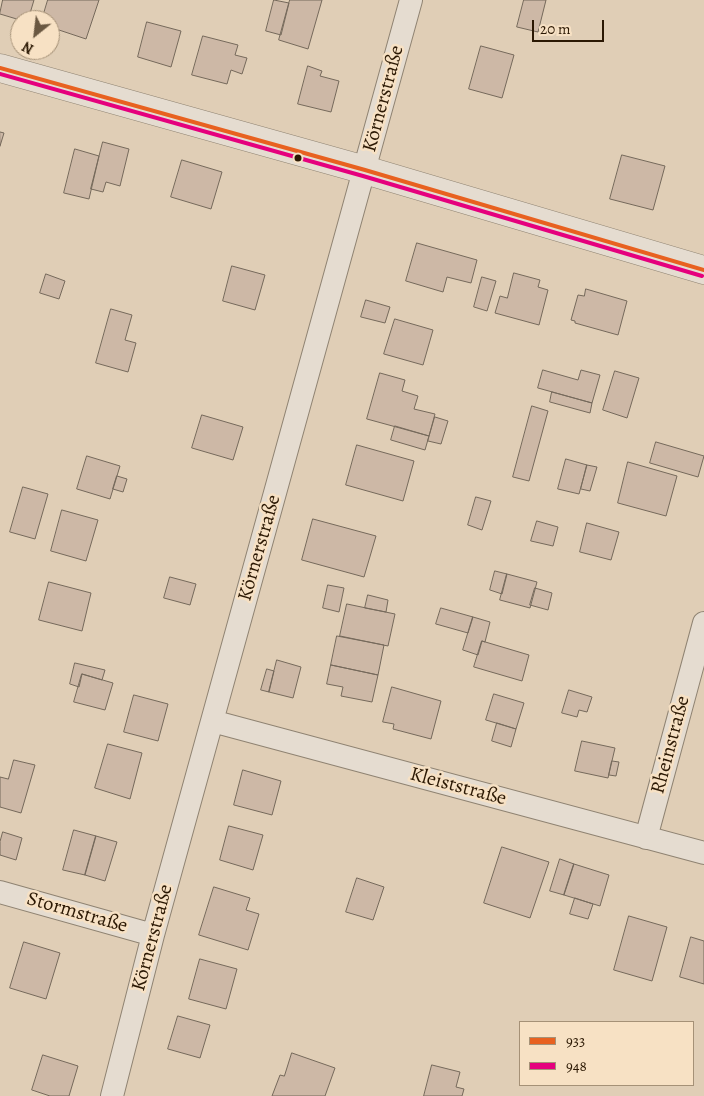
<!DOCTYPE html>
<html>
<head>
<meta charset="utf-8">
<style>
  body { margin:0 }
  #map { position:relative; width:704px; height:1096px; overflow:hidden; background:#e0ceb6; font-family:Alegreya,serif }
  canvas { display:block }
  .legend { position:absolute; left:519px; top:1021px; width:175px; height:65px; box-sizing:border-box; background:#f7e1c4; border:1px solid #a59177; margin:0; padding:6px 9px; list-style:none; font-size:15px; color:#2b1803 }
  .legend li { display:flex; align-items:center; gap:10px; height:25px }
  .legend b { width:25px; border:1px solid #a59177 }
  .north { position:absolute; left:10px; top:10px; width:50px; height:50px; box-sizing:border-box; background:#f7e1c4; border:1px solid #a59177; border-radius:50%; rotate:209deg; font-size:14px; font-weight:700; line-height:20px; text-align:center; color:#2b1803 }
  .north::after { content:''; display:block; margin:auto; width:18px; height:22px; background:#6a5842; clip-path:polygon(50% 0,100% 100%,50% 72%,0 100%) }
  .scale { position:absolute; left:532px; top:20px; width:72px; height:22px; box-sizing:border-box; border:2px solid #2b1803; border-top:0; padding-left:6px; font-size:15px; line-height:18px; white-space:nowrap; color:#2b1803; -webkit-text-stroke:4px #f7e1c4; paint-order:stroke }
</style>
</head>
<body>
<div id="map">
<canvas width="704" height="1096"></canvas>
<ul class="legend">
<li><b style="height:6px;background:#e86120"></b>933</li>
<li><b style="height:6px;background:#e5007d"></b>948</li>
</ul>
<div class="north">N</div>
<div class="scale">20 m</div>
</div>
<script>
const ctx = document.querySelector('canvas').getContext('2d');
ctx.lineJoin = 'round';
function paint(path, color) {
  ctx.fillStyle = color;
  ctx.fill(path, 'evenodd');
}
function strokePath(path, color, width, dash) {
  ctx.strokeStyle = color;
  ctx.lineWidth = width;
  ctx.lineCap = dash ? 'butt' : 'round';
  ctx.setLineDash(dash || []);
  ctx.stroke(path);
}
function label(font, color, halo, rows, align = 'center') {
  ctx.font = font + ' Alegreya,serif';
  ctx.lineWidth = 5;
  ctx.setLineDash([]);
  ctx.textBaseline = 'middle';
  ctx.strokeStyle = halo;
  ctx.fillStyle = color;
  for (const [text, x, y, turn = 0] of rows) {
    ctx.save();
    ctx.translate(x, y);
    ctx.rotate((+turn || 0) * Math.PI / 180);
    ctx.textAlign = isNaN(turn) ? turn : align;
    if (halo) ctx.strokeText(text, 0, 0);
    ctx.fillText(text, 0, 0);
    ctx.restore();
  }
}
const building = new Path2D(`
  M3,0H34L28,20H20L0,14Z
  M48,0H99L86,39L50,27V20H42Z
  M274,0L289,3L281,35L266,31Z
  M290,0H322L308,49L279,40Z
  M524,0H546L538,32L517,27Z
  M147,22L181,31L171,67L138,57Z
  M203,36L238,45L235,55L247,58L242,74L231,70L227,84L192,75Z
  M481,46L514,55L502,98L469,89Z
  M308,66L322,71L320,76L339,81L331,112L298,104Z
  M0,132L4,133L0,146Z
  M103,142L129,149L120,186L106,182L103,192L91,189Z
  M75,149L99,156L89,199L64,193Z
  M622,155L665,166L653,210L610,199Z
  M182,160L222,172L211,209L171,197Z
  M417,243L477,260L471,283L447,277L443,292L406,281Z
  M232,266L265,275L255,310L223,301Z
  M514,273L540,280L538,287L548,290L539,325L495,313L500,296L507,298Z
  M46,274L65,281L59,299L40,293Z
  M482,277L496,281L487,311L474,307Z
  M586,289L627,301L618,335L575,323V321L571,320L578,295L584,296Z
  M366,300L390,307L385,323L361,317Z
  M111,309L132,315L125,340L136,343L128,372L96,363Z
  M395,319L433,330L423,365L384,354Z
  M543,370L578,380L581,370L600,375L592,403L538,388Z
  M615,371L639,378L627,418L603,410Z
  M380,373L405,380L402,391L418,396L414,409L435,414L429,436L367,419Z
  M552,392L592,403L590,413L550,402Z
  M532,406L548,411L529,481L513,477Z
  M202,415L243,427L233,460L192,448Z
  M435,417L448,421L441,444L428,441Z
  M395,426L429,436L425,450L391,440Z
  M656,442L704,456L698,477L650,463Z
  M357,445L414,461L403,501L346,485Z
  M87,456L120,466L110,499L77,489Z
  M566,459L587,465L579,494L558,489Z
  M628,462L677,476L666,516L618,503Z
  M587,465L597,467L590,491L581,489Z
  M117,476L127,479L123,492L113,489Z
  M23,487L48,494L35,539L10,532Z
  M476,497L491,501L482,530L468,525Z
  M62,510L98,520L86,561L51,551Z
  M313,519L376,536L364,577L302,560Z
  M537,521L558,527L553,546L531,541Z
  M587,523L619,532L611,560L580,552Z
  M495,571L507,574L502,594L490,590Z
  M507,574L537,582L530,608L500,600Z
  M170,577L196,584L190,605L164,598Z
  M49,582L91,593L82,631L39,620Z
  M328,585L344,588L339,612L323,608Z
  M535,588L552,593L548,610L530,605Z
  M368,595L388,600L386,612L365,608Z
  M347,604L395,614L388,646L340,636Z
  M441,608L473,617L468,633L436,624Z
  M473,617L490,622L485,642L482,641L478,655L463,650Z
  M337,636L384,645L378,675L331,665Z
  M482,641L529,655L522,681L474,667Z
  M277,660L301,667L293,698L269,692Z
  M75,663L105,670L102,680L82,674L79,687L70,684Z
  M331,665L378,675L372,702L341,696L343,687L327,684Z
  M267,669L274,671L269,692L261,690Z
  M82,674L113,683L105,710L74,702Z
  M392,687L441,701L431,739L393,729L394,724L383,722Z
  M569,690L592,697L587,712L579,710L577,717L562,713Z
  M494,694L524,703L516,729L486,720Z
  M134,695L168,704L158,741L124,732Z
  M497,723L516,729L511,747L492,741Z
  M582,741L615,748L608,778L575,771Z
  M108,744L142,753L130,799L95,788Z
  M14,760L35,765L21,813L0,807V777L8,779Z
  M612,761L619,762L616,776L609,775Z
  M243,770L281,781L272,815L234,805Z
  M229,826L263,835L253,870L220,860Z
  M74,830L96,836L85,875L63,870Z
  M3,832L22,838L16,860L0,855V842Z
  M96,836L117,842L105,881L85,875Z
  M502,847L549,862L530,918L484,903Z
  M560,859L574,864L564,895L550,891Z
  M574,864L609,875L600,906L564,895Z
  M357,878L384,887L373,920L346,912Z
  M214,887L250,898L246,910L259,914L248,950L199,935Z
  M575,898L593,904L588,919L570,914Z
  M629,916L667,927L652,981L614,970Z
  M691,937L704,941V984L680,977Z
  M24,942L60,953L46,999L10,988Z
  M200,959L237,969L226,1009L189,999Z
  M178,1016L210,1025L200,1058L168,1049Z
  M292,1053L335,1068L325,1096H272L280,1075L284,1076Z
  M43,1055L78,1066L69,1096H50L32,1090Z
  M432,1065L460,1072L456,1087L464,1089L462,1096H424Z`);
const minor = new Path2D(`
  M212,721L704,853
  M646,838L704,623
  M0,892L153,935
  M112,1096L153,935L411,0`);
const tertiary = new Path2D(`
  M0,68L365,170L704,270`);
const bus1 = new Path2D(`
  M0,68L365,170L704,270`);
const bus2 = new Path2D(`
  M0,74L363,176L702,276`);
const markers = [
  [298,158,4.5,"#2b1803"]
];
const streetNames = [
  ["Körnerstraße",384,99,-75],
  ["Körnerstraße",260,548,-74],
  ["Rheinstraße",671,745,-75],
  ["Kleiststraße",458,787,15],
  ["Stormstraße",77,913,16],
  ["Körnerstraße",153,938,-75]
];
paint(building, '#cdb8a6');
strokePath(building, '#75695b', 1);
strokePath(minor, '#8f8372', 24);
strokePath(tertiary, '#8f8372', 29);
strokePath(minor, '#e5dcd0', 22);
strokePath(tertiary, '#e5dcd0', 28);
strokePath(bus1, '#e86120', 4);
strokePath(bus2, '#e5007d', 4);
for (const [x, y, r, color] of markers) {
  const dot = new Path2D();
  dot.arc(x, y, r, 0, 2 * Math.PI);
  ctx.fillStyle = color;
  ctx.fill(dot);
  strokePath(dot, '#f7e1c4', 2);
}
label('20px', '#2b1803', '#f7e1c4', streetNames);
</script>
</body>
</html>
